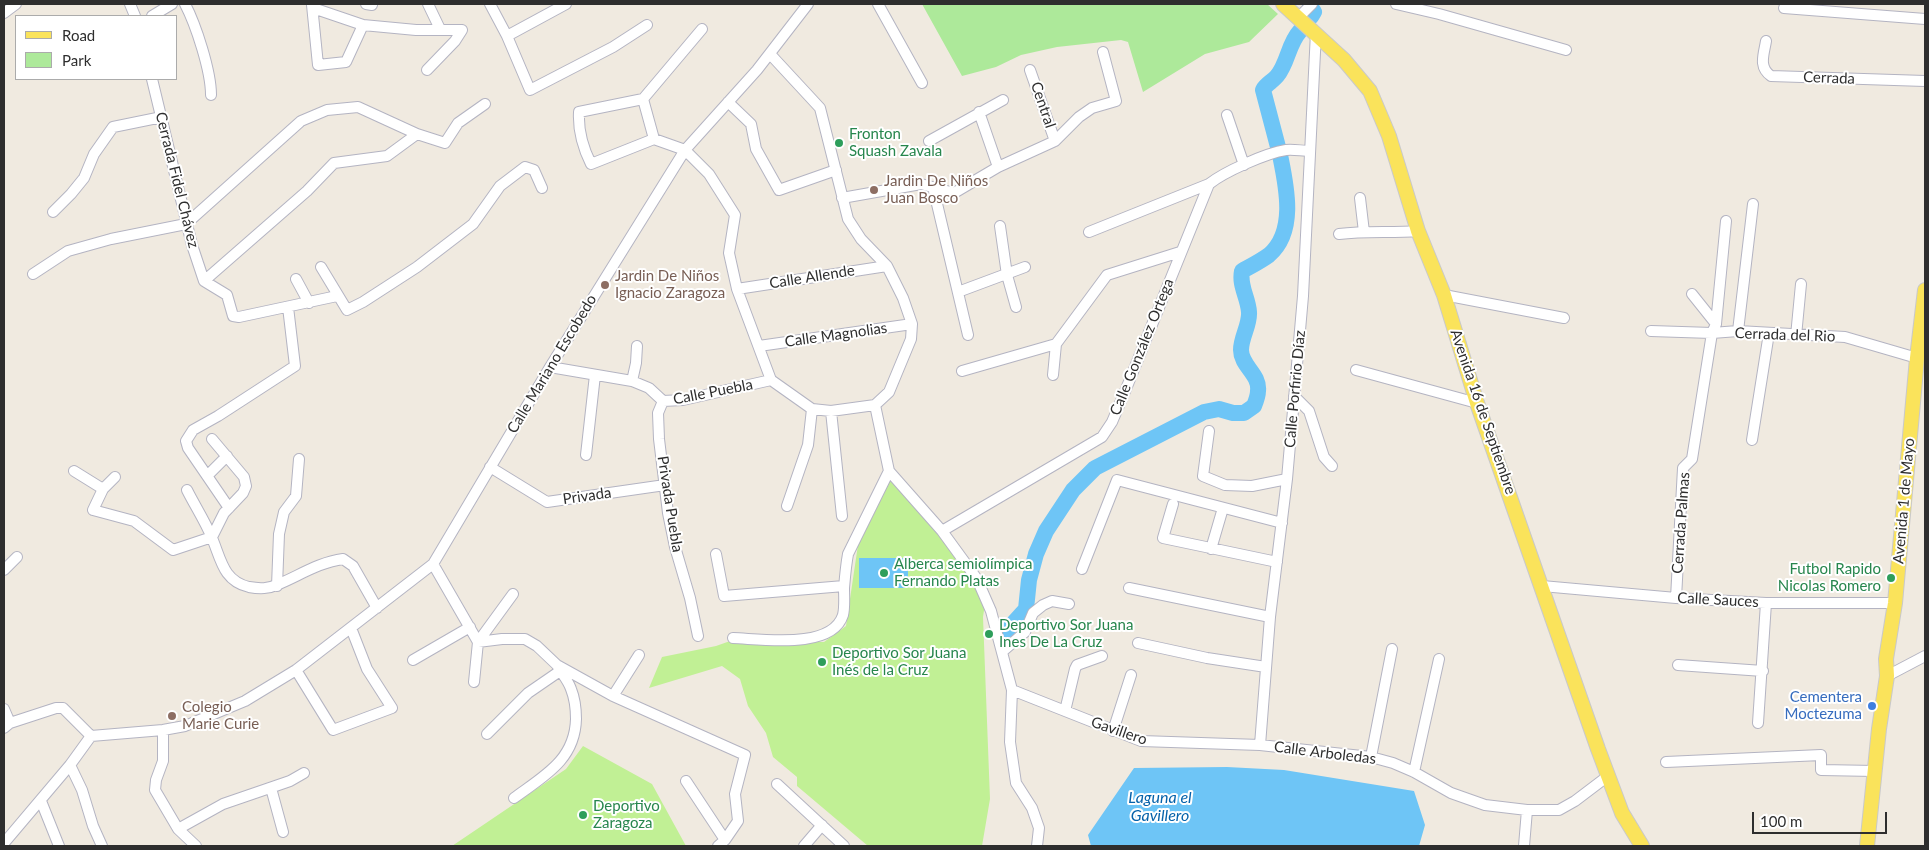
<!DOCTYPE html>
<html>
<head>
<meta charset="utf-8">
<style>
  body { margin:0 }
  #map { position:relative; width:1929px; height:850px; overflow:hidden; background:#f0eae0; font-family:Lato,sans-serif }
  canvas { display:block }
  .frame { position:absolute; inset:0; border:5px solid #2e2e2e; pointer-events:none }
  .legend { position:absolute; left:15px; top:15px; width:162px; height:65px; box-sizing:border-box; background:#fff; border:1px solid #ababab; margin:0; padding:6px 9px; list-style:none; font-size:15px; color:#2e2e2e }
  .legend li { display:flex; align-items:center; gap:10px; height:25px }
  .legend b { width:25px; border:1px solid #ababab }
  .scale { position:absolute; left:1752px; top:812px; width:135px; height:22px; box-sizing:border-box; border:2px solid #2e2e2e; border-top:0; padding-left:6px; font-size:15px; line-height:18px; white-space:nowrap; color:#2e2e2e; -webkit-text-stroke:4px #fff; paint-order:stroke }
</style>
</head>
<body>
<div id="map">
<canvas width="1929" height="850"></canvas>
<div class="frame"></div>
<ul class="legend">
<li><b style="height:6px;background:#fae35b"></b>Road</li>
<li><b style="height:14px;background:#ade99a"></b>Park</li>
</ul>
<div class="scale">100 m</div>
</div>
<script>
const ctx = document.querySelector('canvas').getContext('2d');
ctx.lineJoin = 'round';
function paint(path, color) {
  ctx.fillStyle = color;
  ctx.fill(path, 'evenodd');
}
function strokePath(path, color, width, dash) {
  ctx.strokeStyle = color;
  ctx.lineWidth = width;
  ctx.lineCap = dash ? 'butt' : 'round';
  ctx.setLineDash(dash || []);
  ctx.stroke(path);
}
function label(font, color, halo, rows, align = 'center') {
  ctx.font = font + ' Lato,sans-serif';
  ctx.lineWidth = 4;
  ctx.setLineDash([]);
  ctx.textBaseline = 'middle';
  ctx.strokeStyle = halo;
  ctx.fillStyle = color;
  for (const [text, x, y, turn = 0] of rows) {
    ctx.save();
    ctx.translate(x, y);
    ctx.rotate((+turn || 0) * Math.PI / 180);
    ctx.textAlign = isNaN(turn) ? turn : align;
    if (halo) ctx.strokeText(text, 0, 0);
    ctx.fillText(text, 0, 0);
    ctx.restore();
  }
}
const green = new Path2D(`
  M922,4H1267L1278,14L1249,42L1205,54L1143,92L1128,42L1121,40L1057,47L1021,55L996,67L962,76Z`);
const pitch = new Path2D(`
  M889,474L970,573L985,604L983,617L990,799L982,846H868L797,786V777L773,757L766,733L748,706L740,679L722,666L649,688L662,657L716,646L733,640L824,642L846,626L859,538Z
  M583,746L652,784L686,846H452L566,769Z`);
const water = new Path2D(`
  M859,558H908V588H859Z
  M1227,767L1284,770L1414,791L1425,825L1419,846H1091L1088,835L1134,768Z`);
const river = new Path2D(`
  M1310,6L1314,12L1311,17
  M1278,147L1263,90C1266,84 1272,82 1277,76C1288,63 1288,44 1300,31
  M1007,630L1026,609L1029,580L1036,554L1046,531L1073,490L1095,468L1204,412L1219,409L1233,413H1244L1254,406C1256,401 1258,396 1258,391C1260,374 1241,366 1241,350C1241,337 1250,325 1249,312C1248,297 1239,286 1242,271C1251,266 1261,261 1269,255C1297,231 1286,185 1280,155`);
const minor = new Path2D(`
  M130,4L135,16
  M185,4C196,25 211,71 211,95
  M366,4L372,5
  M428,4L440,29
  M490,4L507,36L530,90L613,47L647,25
  M878,4L922,83
  M1396,4L1439,14L1566,50
  M312,5L318,65L346,62L363,25
  M313,8L363,25L416,30H462
  M1784,8L1925,19
  M4,13L16,4
  M152,16L172,4
  M1299,17L1312,4
  M507,36L566,4
  M1766,41C1764,54 1758,67 1771,76L1925,81
  M770,54L820,108L848,219L861,239L887,266L903,298L912,324L911,339L889,392L875,405
  M427,70L455,41L462,30
  M1030,70L1055,141
  M152,79L192,245L204,281L227,295L233,316L239,317L337,296
  M643,99L579,112C578,130 583,148 591,164L654,139L685,150L709,174L735,215L729,253L737,289L771,380
  M643,99L702,29
  M643,99L654,139
  M728,102L751,124L756,149L779,190L836,170
  M979,112L998,167
  M1227,115L1244,165
  M929,141L1003,100
  M933,187L968,335
  M842,198L921,184L954,193L998,167L1055,141L1079,117L1092,108L1116,101L1103,52
  M1360,198L1364,232
  M53,212L71,194L84,178L94,154L113,127L162,117
  M1000,226L1007,275L1016,307
  M1089,232L1209,184
  M1339,234C1366,231 1392,233 1418,231
  M321,267L347,310L363,302L417,267L473,224L500,186L525,167L534,170L542,188
  M33,274L68,251L111,239L186,224L301,121L327,110L358,107L417,134L445,143L458,123L485,104
  M296,279L309,303
  M204,281L307,191L334,163L387,156L417,134
  M737,289L887,266
  M958,292L1025,267
  M1444,295L1564,318
  M1716,324L1726,221
  M1651,331L1712,333L1738,331L1845,337L1917,358
  M1738,331L1753,204
  M1796,336L1801,284
  M759,346L912,324
  M550,367L632,381L649,388L663,401L683,400L771,380L812,409L831,411L875,405
  M1356,370L1477,403
  M962,371L1056,344L1107,275L1180,252
  M1053,375L1056,344
  M632,381L636,363L637,346
  M1294,396L1309,411L1324,457L1332,466
  M663,401L658,413L659,439L668,513L675,547L690,598L698,636
  M875,405L889,471L942,531L977,579L991,611L1012,690L1010,742L1016,783L1032,808L1039,828L1037,846
  M831,411L842,516
  M1209,431L1203,476L1225,485L1252,486L1287,479
  M1752,440L1769,333
  M586,455L595,375
  M490,467L547,502L665,485
  M74,471L103,489
  M208,475L227,456
  M115,477L103,489L93,510L134,521L173,550L212,537L224,513L243,493L246,486L244,477L212,439
  M187,490C195,506 205,521 212,538C221,559 223,581 249,587C260,589 268,589 279,584C300,575 320,562 343,559L353,566L377,608
  M1173,504L1163,538L1277,562
  M787,506L808,445L812,409
  M229,508L188,448L186,441L193,430L218,416L295,366L288,307
  M942,531L1102,437L1112,422L1126,389L1209,184C1224,172 1266,153 1286,150C1293,149 1302,151 1310,151
  M1211,549L1223,508
  M716,554L724,596L844,586
  M433,564L478,642L502,639H525L537,646L557,665L613,696L745,755L735,794L738,821L725,840L718,846
  M1082,569L1117,480L1282,523
  M4,570L17,557
  M277,586L279,534L284,512L296,496L299,459
  M1542,586L1676,598L1766,603H1895
  M1129,588L1270,617
  M1676,598L1683,468L1692,459L1712,333L1716,324L1692,294
  M733,638C762,639 832,650 843,615C845,607 844,596 844,588C845,576 846,565 848,554L889,471
  M1138,643L1207,658L1266,667
  M1003,651L1025,632L1033,613L1043,605L1052,601L1069,604
  M413,660L470,627
  M1678,665L1763,671
  M296,670L333,730L392,708L367,669L351,628
  M1887,676L1925,656
  M474,682L478,642L513,594
  M1012,690L1141,741L1260,745L1371,757L1393,763L1414,772L1451,793L1485,805L1527,810H1559L1575,801L1608,776
  M613,696L639,655
  M4,709L10,723
  M1065,711L1075,669L1077,665L1102,656
  M1758,723L1766,603
  M4,728L10,723L56,708H63L91,736
  M163,730V761L156,780L155,790L178,829L196,846
  M1113,731L1131,675
  M487,734L528,693L560,671
  M91,736L163,730L185,726L245,701L296,670L433,564L550,367L685,150L757,70L808,4
  M1260,745L1270,617L1287,479L1303,296L1316,32
  M1371,757L1392,649
  M1666,762L1821,755V770L1875,771
  M70,765L82,790L93,826L102,846
  M1414,772L1439,659
  M686,781L725,840
  M777,784L844,846
  M271,788L283,832
  M514,798C544,776 575,760 576,719C576,708 575,699 571,689C568,680 561,673 557,665
  M41,801L59,846
  M178,829L223,804L290,781L304,773
  M4,843L70,765L91,736
  M804,846L822,825
  M1524,846L1527,810`);
const major = new Path2D(`
  M1283,4L1344,60L1370,91L1389,136L1418,231L1444,295L1477,403L1598,749L1622,813L1642,846
  M1867,846L1879,729L1887,676L1886,659L1895,603L1917,358L1925,290`);
const markers = [
  [839,143,5,"#2e9e5b"],
  [874,190,5,"#8d6e63"],
  [605,285,5,"#8d6e63"],
  [884,573,5,"#2e9e5b"],
  [1891,578,5,"#2e9e5b"],
  [989,634,5,"#2e9e5b"],
  [822,662,5,"#2e9e5b"],
  [1872,706,5,"#3f7fe0"],
  [172,716,5,"#8d6e63"],
  [583,815,5,"#2e9e5b"]
];
const streetNames = [
  ["Cerrada",1829,78,2],
  ["Central",1043,105,71],
  ["Cerrada Fidel Chávez",177,180,76],
  ["Calle Allende",812,277,-9],
  ["Calle Magnolias",836,335,-8],
  ["Cerrada del Rio",1785,335,2],
  ["Calle González Ortega",1142,347,-68],
  ["Calle Mariano Escobedo",552,364,-59],
  ["Calle Porfirio Díaz",1295,389,-85],
  ["Calle Puebla",713,392,-11],
  ["Avenida 16 de Septiembre",1483,412,71],
  ["Privada",587,496,-8],
  ["Avenida 1 de Mayo",1904,501,-85],
  ["Privada Puebla",670,504,81],
  ["Cerrada Palmas",1681,523,-86],
  ["Calle Sauces",1718,600,3],
  ["Gavillero",1119,731,19],
  ["Calle Arboledas",1325,753,7]
];
const leisureNames = [
  ["Fronton",849,134],
  ["Squash Zavala",849,151],
  ["Alberca semiolímpica",894,564],
  ["Fernando Platas",894,581],
  ["Futbol Rapido",1881,569,"right"],
  ["Nicolas Romero",1881,586,"right"],
  ["Deportivo Sor Juana",999,625],
  ["Ines De La Cruz",999,642],
  ["Deportivo Sor Juana",832,653],
  ["Inés de la Cruz",832,670],
  ["Deportivo",593,806],
  ["Zaragoza",593,823]
];
const educationNames = [
  ["Jardin De Niños",884,181],
  ["Juan Bosco",884,198],
  ["Jardin De Niños",615,276],
  ["Ignacio Zaragoza",615,293],
  ["Colegio",182,707],
  ["Marie Curie",182,724]
];
const shopNames = [
  ["Cementera",1862,697],
  ["Moctezuma",1862,714]
];
const waterNames = [
  ["Laguna el",1160,798],
  ["Gavillero",1160,816]
];
paint(green, '#ade99a');
paint(pitch, '#c1f095');
paint(water, '#6ec5f6');
strokePath(river, '#6ec5f6', 16);
strokePath(minor, '#b4b4c2', 12);
strokePath(major, '#c9c9c9', 16);
strokePath(minor, '#fff', 10);
strokePath(major, '#fae35b', 14);
for (const [x, y, r, color] of markers) {
  const dot = new Path2D();
  dot.arc(x, y, r, 0, 2 * Math.PI);
  ctx.fillStyle = color;
  ctx.fill(dot);
  strokePath(dot, '#fff', 2);
}
label('15px', '#2e2e2e', '#fff', streetNames);
label('15px', '#27864d', '#fff', leisureNames, 'left');
label('15px', '#785e54', '#fff', educationNames, 'left');
label('15px', '#366cbe', '#fff', shopNames, 'right');
label('italic 16px', '#0562aa', '#fff', waterNames);
</script>
</body>
</html>
